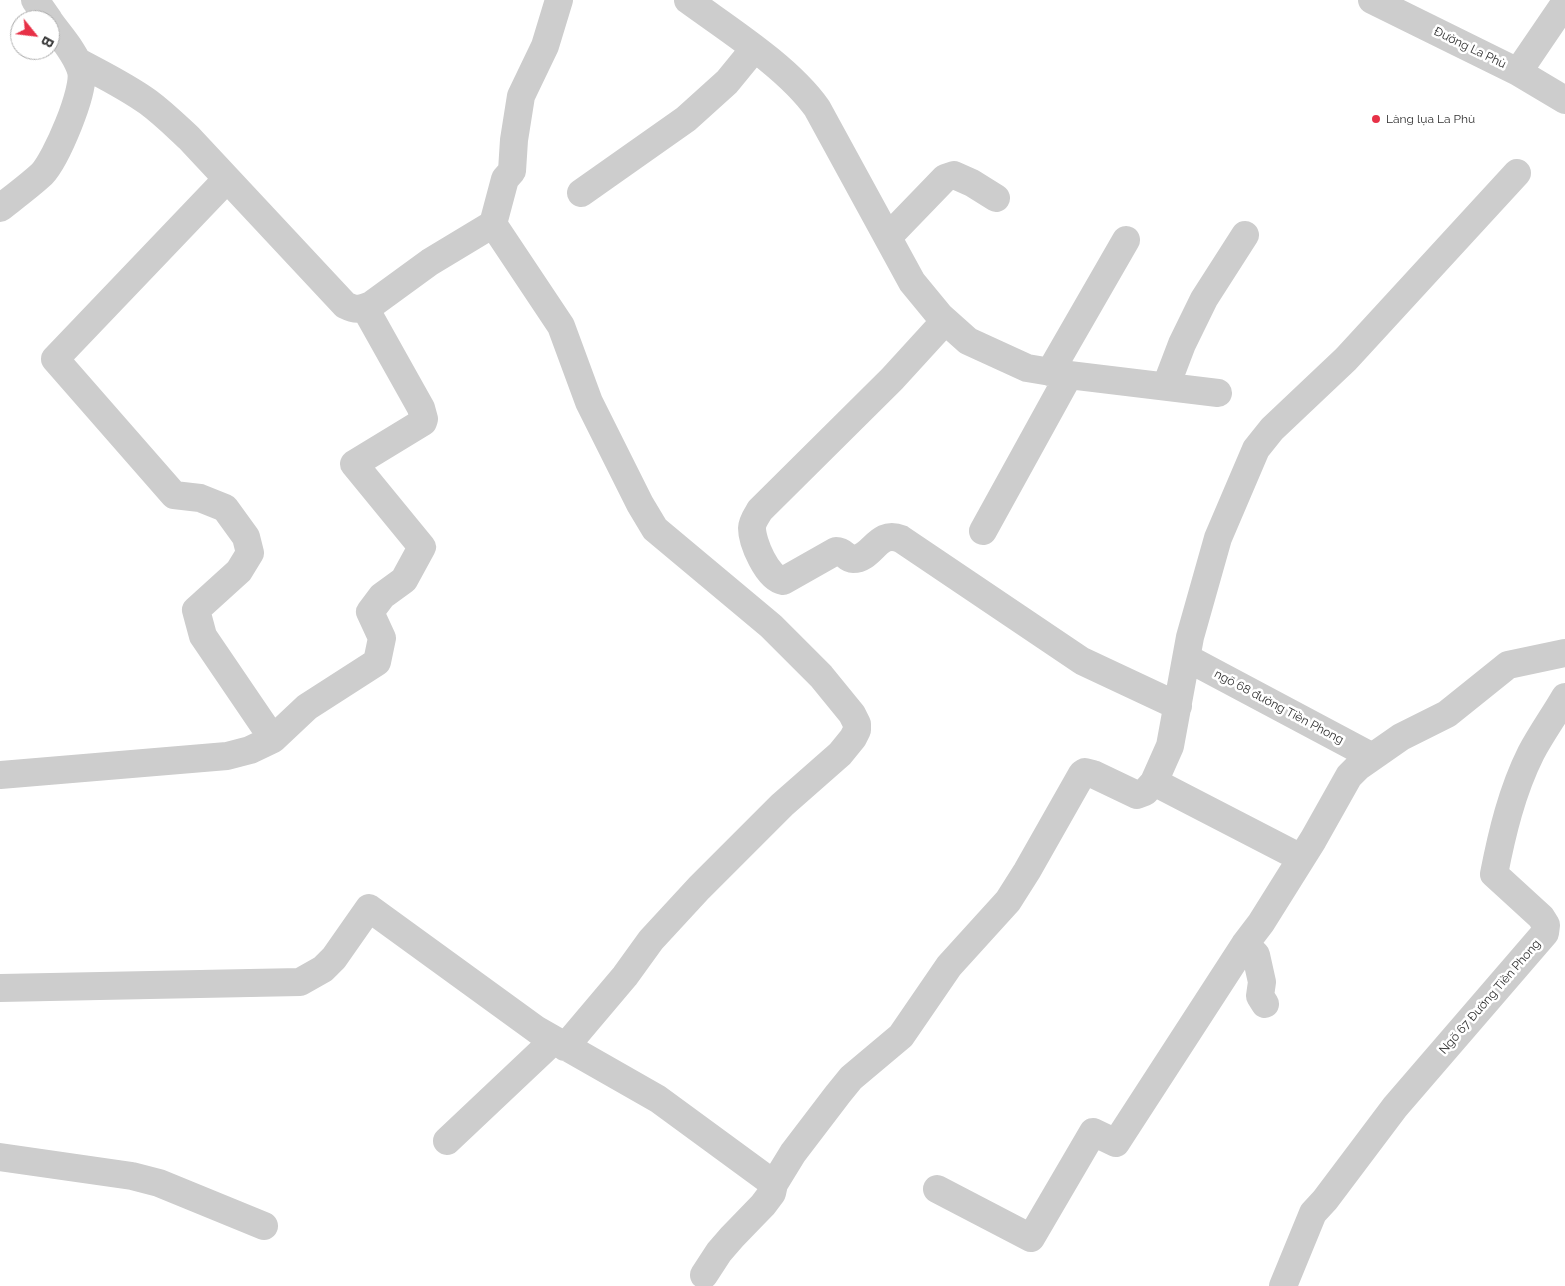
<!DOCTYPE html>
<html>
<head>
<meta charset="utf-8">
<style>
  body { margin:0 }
  #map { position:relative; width:1565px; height:1286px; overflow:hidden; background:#fff; font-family:Raleway,sans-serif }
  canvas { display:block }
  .north { position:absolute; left:10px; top:10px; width:50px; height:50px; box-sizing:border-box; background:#fff; border:1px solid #acacac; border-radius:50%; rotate:119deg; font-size:14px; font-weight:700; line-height:20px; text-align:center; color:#303030 }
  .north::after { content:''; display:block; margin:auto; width:18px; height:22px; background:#e73147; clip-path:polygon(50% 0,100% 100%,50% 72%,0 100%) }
</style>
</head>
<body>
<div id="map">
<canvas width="1565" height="1286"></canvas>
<div class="north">B</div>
</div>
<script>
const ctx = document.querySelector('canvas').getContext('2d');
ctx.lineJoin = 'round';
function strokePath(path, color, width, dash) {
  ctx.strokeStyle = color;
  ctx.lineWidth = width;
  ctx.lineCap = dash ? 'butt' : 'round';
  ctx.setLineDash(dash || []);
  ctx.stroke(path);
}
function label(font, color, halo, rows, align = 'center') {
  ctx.font = font + ' Raleway,sans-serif';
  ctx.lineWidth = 5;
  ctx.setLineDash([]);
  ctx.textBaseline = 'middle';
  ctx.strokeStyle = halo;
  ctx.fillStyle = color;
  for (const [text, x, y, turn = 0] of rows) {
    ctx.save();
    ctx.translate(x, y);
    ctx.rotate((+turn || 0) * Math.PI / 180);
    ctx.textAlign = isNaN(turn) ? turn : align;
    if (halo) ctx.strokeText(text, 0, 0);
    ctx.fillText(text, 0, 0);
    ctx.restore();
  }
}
const minor = new Path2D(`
  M35,0L49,20
  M688,0C729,30 788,67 817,108L912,282L940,316L968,341L1027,368L1069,375L1218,393
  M1372,0L1518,72L1565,100
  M77,61C101,74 126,86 148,102C163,113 176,126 189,138L345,305C355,310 360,310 371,305L430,262L493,224
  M1518,72L1565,3
  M227,179L55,359L174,495L200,498L225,508L246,537L250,553L239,571L196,610L203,636L273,739
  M581,193L686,119L727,82L754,49
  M0,208C14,197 29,186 42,174C56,159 86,90 81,71C76,53 60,36 50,22
  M493,224L561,326L589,402L640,504L655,529L771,626L821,676L852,714L857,724V730L853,738L840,754L782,805L699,888L651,940L625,976L565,1047
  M493,224L505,179L512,171L514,140L521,96L545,46L559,0
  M888,237L945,178L954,175L972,183L996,198
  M945,321L892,379L760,510C757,515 752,522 752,528C752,542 767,578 783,581L836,551C845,551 846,559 853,559C873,559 877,529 901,539L1082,661L1178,706
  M1050,372L1126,240
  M1166,386L1182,344L1204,299L1245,235
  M983,531L1069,375
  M1187,658L1371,756
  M0,775L227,756L250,750L273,739L307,707L377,662L382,638L370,612L382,596L404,580L422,547L354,464L423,422L424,419L421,408L365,308
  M1154,782L1301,858
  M1245,944L1256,955L1262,982L1260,996L1265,1004
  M0,988L300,982L323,969L334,958L369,908L537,1030L658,1099L774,1184
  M447,1141L554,1040
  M0,1157L132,1176L159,1183L264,1226
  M937,1189L1031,1238L1093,1132L1116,1143L1245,944L1261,923L1313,840L1349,776L1358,767L1401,737L1447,714L1508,665L1565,653
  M704,1275L719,1252L732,1237L763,1205L772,1193L774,1184L793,1153L838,1094L851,1078L901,1036L949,966L1008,901L1027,871L1082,774L1085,772L1093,774L1137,795L1145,792L1154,782L1170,746L1190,637L1218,538L1256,449L1272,429L1346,359L1517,173
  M1283,1286L1313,1213L1325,1200L1395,1107L1545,933L1546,925L1541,917L1494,874C1502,833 1512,791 1531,753C1541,734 1554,716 1565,697`);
const markers = [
  [1376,119,5,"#e73147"]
];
const streetNames = [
  ["Đường La Phù",1470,48,26],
  ["ngõ 68 đường Tiền Phong",1279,707,28],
  ["Ngõ 67 Đường Tiền Phong",1490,997,-49]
];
const poiNames = [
  ["Làng lụa La Phù",1386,119]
];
strokePath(minor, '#cdcdcd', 28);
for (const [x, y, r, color] of markers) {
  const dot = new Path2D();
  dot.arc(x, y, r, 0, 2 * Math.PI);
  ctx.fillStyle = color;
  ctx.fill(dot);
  strokePath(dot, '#fff', 2);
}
label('12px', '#303030', '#fff', streetNames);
label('12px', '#303030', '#fff', poiNames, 'left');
</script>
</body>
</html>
